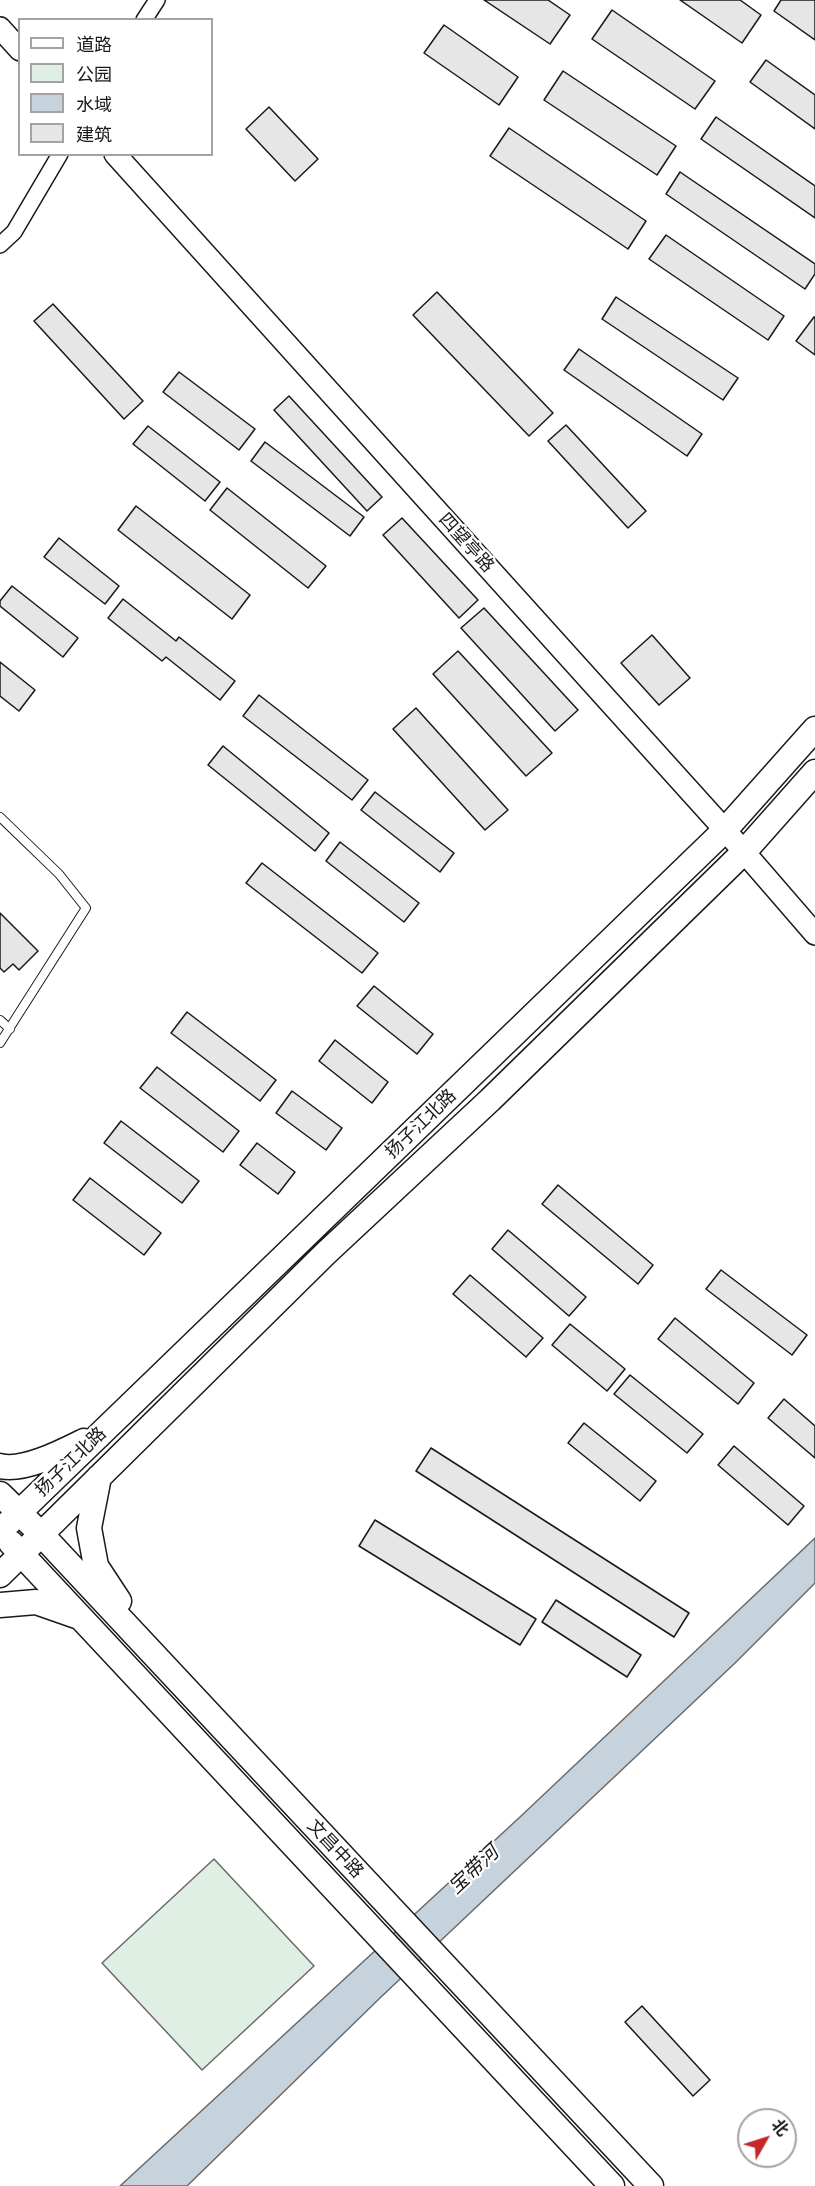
<!DOCTYPE html>
<html>
<head>
<meta charset="utf-8">
<style>
  body { margin:0 }
  #map { position:relative; width:815px; height:2186px; overflow:hidden; background:#fff; font-family:"Work Sans","Noto Sans SC",sans-serif }
  canvas { display:block }
  .legend { position:absolute; left:18px; top:18px; width:195px; height:138px; box-sizing:border-box; background:#fff; border:2px solid #a3a3a3; margin:0; padding:8px 10px; list-style:none; font-size:18px; color:#1a1a1a }
  .legend li { display:flex; align-items:center; gap:12px; height:30px }
  .legend b { width:30px; border:2px solid #a3a3a3 }
  .north { position:absolute; left:737px; top:2108px; width:60px; height:60px; box-sizing:border-box; background:#fff; border:2px solid #a3a3a3; border-radius:50%; rotate:51deg; font-size:16px; font-weight:700; line-height:24px; text-align:center; color:#1a1a1a }
  .north::after { content:''; display:block; margin:auto; width:21px; height:27px; background:#c62828; clip-path:polygon(50% 0,100% 100%,50% 72%,0 100%) }
</style>
</head>
<body>
<div id="map">
<canvas width="815" height="2186"></canvas>
<ul class="legend">
<li><b style="height:8px;background:#fff"></b>道路</li>
<li><b style="height:16px;background:#e0efe3"></b>公园</li>
<li><b style="height:16px;background:#c6d2dc"></b>水域</li>
<li><b style="height:16px;background:#e6e6e6"></b>建筑</li>
</ul>
<div class="north">北</div>
</div>
<script>
const ctx = document.querySelector('canvas').getContext('2d');
ctx.lineJoin = 'round';
function paint(path, color) {
  ctx.fillStyle = color;
  ctx.fill(path, 'evenodd');
}
function strokePath(path, color, width, dash) {
  ctx.strokeStyle = color;
  ctx.lineWidth = width;
  ctx.lineCap = dash ? 'butt' : 'round';
  ctx.setLineDash(dash || []);
  ctx.stroke(path);
}
function label(font, color, halo, rows, align = 'center') {
  ctx.font = font + ' "Work Sans","Noto Sans SC",sans-serif';
  ctx.lineWidth = 4.5;
  ctx.setLineDash([]);
  ctx.textBaseline = 'middle';
  ctx.strokeStyle = halo;
  ctx.fillStyle = color;
  for (const [text, x, y, turn = 0] of rows) {
    ctx.save();
    ctx.translate(x, y);
    ctx.rotate((+turn || 0) * Math.PI / 180);
    ctx.textAlign = isNaN(turn) ? turn : align;
    if (halo) ctx.strokeText(text, 0, 0);
    ctx.fillText(text, 0, 0);
    ctx.restore();
  }
}
const green = new Path2D(`
  M214,1859L314,1966L202,2070L102,1963Z`);
const water = new Path2D(`
  M815,1538V1583L734,1664L381,1997L187,2186H120L520,1817Z`);
const building = new Path2D(`
  M484,0H548L570,15L550,44Z
  M680,0H740L761,15L742,43Z
  M781,0H815V40L774,11Z
  M612,10L715,81L695,109L592,39Z
  M444,25L518,77L499,105L424,53Z
  M766,60L815,95V129L750,82Z
  M563,71L676,146L657,175L544,100Z
  M269,107L318,159L295,181L246,129Z
  M716,117L815,186V218L701,139Z
  M509,128L646,221L628,249L490,156Z
  M680,172L815,264V274L805,289L666,194Z
  M666,235L784,316L768,340L649,259Z
  M437,292L553,413L529,436L413,315Z
  M616,297L738,378L723,400L602,319Z
  M53,304L143,401L124,419L34,321Z
  M814,317H815V355L796,341Z
  M579,349L702,434L687,456L564,370Z
  M179,372L255,429L239,450L163,392Z
  M289,396L382,497L367,511L274,410Z
  M566,425L646,511L628,528L548,441Z
  M148,426L220,482L205,501L133,444Z
  M265,442L364,517L350,536L251,461Z
  M227,488L326,566L308,588L210,510Z
  M136,506L250,595L232,619L118,530Z
  M402,518L478,600L459,618L383,535Z
  M59,538L119,586L105,604L44,557Z
  M12,586L78,638L63,657L0,606V601Z
  M123,599L176,641L179,637L235,681L220,700L166,657L162,661L108,618Z
  M484,608L578,710L555,731L461,628Z
  M652,635L690,678L659,705L621,663Z
  M458,651L552,753L526,776L433,674Z
  M0,662L35,690L19,711L0,696Z
  M259,695L368,780L352,800L243,716Z
  M416,708L508,810L485,830L393,729Z
  M223,746L329,833L315,851L208,765Z
  M375,792L454,853L440,872L361,810Z
  M340,842L419,903L404,922L326,861Z
  M262,863L378,953L362,973L246,883Z
  M0,913L38,951L19,970L13,964L4,972L0,968Z
  M374,986L433,1034L417,1054L357,1006Z
  M187,1012L276,1080L260,1101L171,1033Z
  M335,1040L388,1082L372,1103L319,1061Z
  M157,1067L239,1131L223,1152L140,1088Z
  M292,1091L342,1128L326,1150L276,1113Z
  M121,1121L199,1181L182,1203L104,1143Z
  M257,1143L295,1172L278,1194L240,1165Z
  M90,1178L161,1233L144,1255L73,1200Z
  M558,1185L653,1265L638,1284L542,1204Z
  M508,1230L586,1297L569,1316L492,1249Z
  M721,1270L807,1335L792,1355L706,1289Z
  M470,1275L543,1338L526,1357L453,1294Z
  M675,1318L754,1383L738,1404L658,1339Z
  M570,1324L625,1369L607,1391L552,1345Z
  M630,1375L703,1434L687,1453L614,1394Z
  M784,1399L815,1426V1458L768,1418Z
  M584,1423L656,1481L640,1501L568,1443Z
  M734,1446L804,1506L788,1525L718,1465Z
  M431,1448L689,1613L674,1637L416,1471Z
  M375,1520L536,1619L520,1645L359,1546Z
  M556,1600L641,1655L627,1677L542,1622Z
  M642,2006L710,2080L693,2096L625,2022Z`);
const lane = new Path2D(`
  M0,817L59,874L86,908L0,1043
  M0,1020L10,1029`);
const street = new Path2D(`
  M144,20L157,0
  M0,245L14,232L60,154`);
const secondary = new Path2D(`
  M0,28L20,50
  M115,154L725,830L815,934`);
const primary = new Path2D(`
  M0,1466C23,1472 62,1452 84,1441
  M99,1477L89,1528L96,1566L119,1601
  M0,1494L42,1535L651,2186
  M0,1531L725,830L815,729
  M11,1543L612,2186
  M0,1575L326,1253L490,1100L744,852L815,772
  M0,1605L36,1602L79,1617`);
const streetNames = [
  ["四望亭路",466,543,48],
  ["扬子江北路",421,1124,-44],
  ["扬子江北路",71,1462,-44],
  ["文昌中路",335,1849,47]
];
const waterNames = [
  ["宝带河",474,1870,-43]
];
paint(green, '#e0efe3');
strokePath(green, '#6a6a6a', 1.5);
paint(water, '#c6d2dc');
strokePath(water, '#6a6a6a', 1.5);
paint(building, '#e6e6e6');
strokePath(building, '#1a1a1a', 1.5);
strokePath(lane, '#1a1a1a', 10);
strokePath(street, '#1a1a1a', 18);
strokePath(secondary, '#1a1a1a', 24);
strokePath(primary, '#1a1a1a', 27);
strokePath(lane, '#fff', 8);
strokePath(street, '#fff', 15);
strokePath(secondary, '#fff', 21);
strokePath(primary, '#fff', 24);
label('18px', '#1a1a1a', '#fff', streetNames);
label('italic 20px', '#1a1a1a', '#fff', waterNames);
</script>
</body>
</html>
